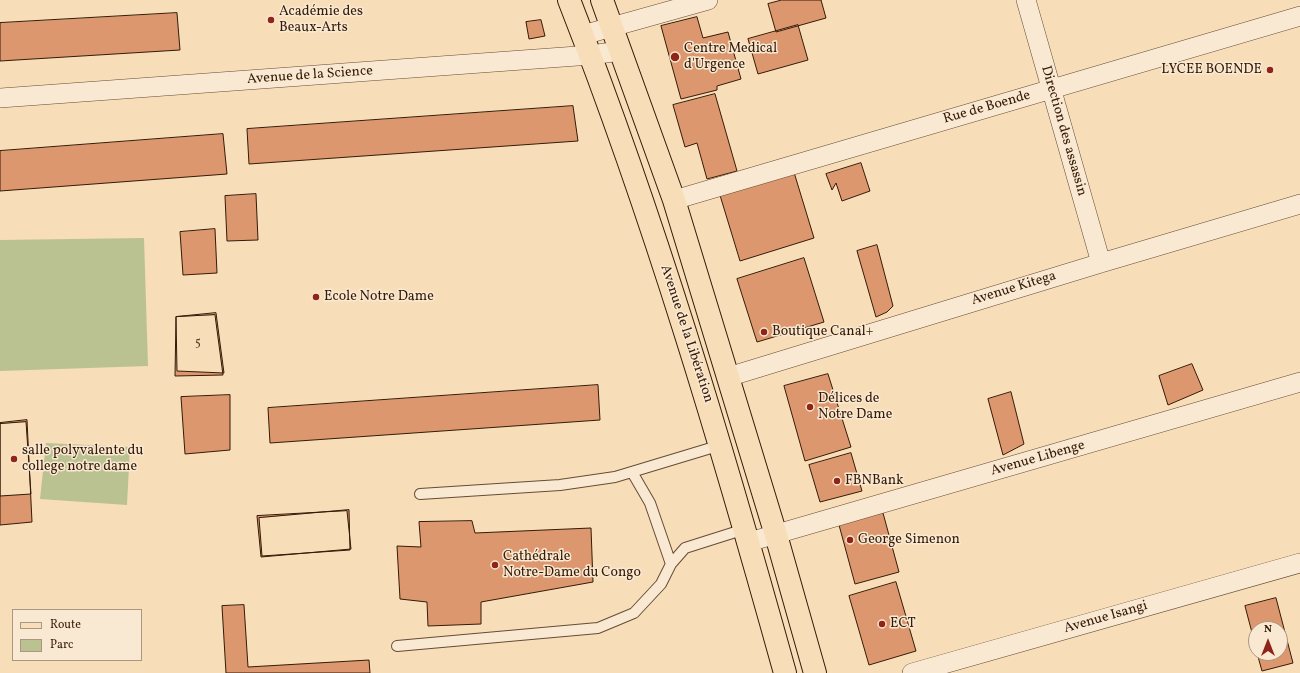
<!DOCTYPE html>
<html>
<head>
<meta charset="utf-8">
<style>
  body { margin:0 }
  #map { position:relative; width:1300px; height:673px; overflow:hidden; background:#f8ddb9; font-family:Vollkorn,serif }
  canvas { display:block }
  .legend { position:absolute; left:12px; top:609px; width:130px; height:52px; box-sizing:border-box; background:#fae9d2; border:1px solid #ab9781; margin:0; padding:5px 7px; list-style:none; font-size:12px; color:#341b07 }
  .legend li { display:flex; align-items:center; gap:8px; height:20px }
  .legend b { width:20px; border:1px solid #ab9781 }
  .north { position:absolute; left:1248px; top:621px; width:40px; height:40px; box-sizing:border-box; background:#fae9d2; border:1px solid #ab9781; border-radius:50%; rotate:0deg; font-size:11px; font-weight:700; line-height:16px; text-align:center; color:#341b07 }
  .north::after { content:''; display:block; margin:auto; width:14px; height:18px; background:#8f2418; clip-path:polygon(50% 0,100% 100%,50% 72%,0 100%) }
</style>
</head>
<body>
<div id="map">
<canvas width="1300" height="673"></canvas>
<ul class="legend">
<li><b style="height:5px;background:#f8ddb9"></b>Route</li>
<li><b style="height:11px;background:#bbc291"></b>Parc</li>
</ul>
<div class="north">N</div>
</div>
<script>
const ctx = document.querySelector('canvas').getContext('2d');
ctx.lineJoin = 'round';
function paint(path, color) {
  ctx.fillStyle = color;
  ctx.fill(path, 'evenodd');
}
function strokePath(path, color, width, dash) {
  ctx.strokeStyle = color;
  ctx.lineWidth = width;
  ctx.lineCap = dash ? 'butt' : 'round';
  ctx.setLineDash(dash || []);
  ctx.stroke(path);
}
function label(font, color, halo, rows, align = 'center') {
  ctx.font = font + ' Vollkorn,serif';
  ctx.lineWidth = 3;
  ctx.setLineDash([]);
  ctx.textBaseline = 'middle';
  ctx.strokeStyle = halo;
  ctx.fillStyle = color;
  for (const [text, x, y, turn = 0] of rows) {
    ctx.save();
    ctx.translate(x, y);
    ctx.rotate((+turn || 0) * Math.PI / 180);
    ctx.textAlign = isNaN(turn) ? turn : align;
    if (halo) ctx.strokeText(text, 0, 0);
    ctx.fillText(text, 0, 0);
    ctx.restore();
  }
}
const green = new Path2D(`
  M144,238L148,366L0,371V240Z
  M46,443L130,447L127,505L40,499Z`);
const building = new Path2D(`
  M782,0H821L826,18L776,32L768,4Z
  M177,13L180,50L0,61V23Z
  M697,17L703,38L728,32L741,79L717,86V90L681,99L661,26Z
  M541,20L545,36L529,39L526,22Z
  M798,25L808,60L758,74L748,39Z
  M715,94L737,171L707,179L697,143L685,147L673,105Z
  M573,106L578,141L249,164L247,129Z
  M223,134L227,174L0,191V151Z
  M861,163L870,191L842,201L836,183L832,190L826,174Z
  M793,169L814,238L740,261L719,192Z
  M256,194L258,240L227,241L225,196Z
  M215,229L217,273L183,275L180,232Z
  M877,245L893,306L887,312L876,317L857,251Z
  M804,258L824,322L757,342L737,279Z
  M216,313L224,373L177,371L176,317Z
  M215,315L223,375L175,376L176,317Z
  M1192,364L1203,390L1168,405L1159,376Z
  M828,374L851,447L805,461L784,386Z
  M598,385L600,420L270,443L268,408Z
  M1011,392L1024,444L1003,455L988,399Z
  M230,395V450L185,454L181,397Z
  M27,420L32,522L0,525V423Z
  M26,422L31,494L0,496V424Z
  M851,453L862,491L820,502L809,465Z
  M349,510L350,550L262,556L259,518Z
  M347,511L351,549L261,557L257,516Z
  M883,513L899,572L855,584L839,525Z
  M472,521L475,533L591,528L593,582L481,602V624L428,626L427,602L400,599L397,546L421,547L419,522Z
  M896,582L916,651L869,665L849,596Z
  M1276,598L1293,663L1262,671L1257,653H1280V629H1256V648L1245,606Z
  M244,605L248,667L369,660L370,673H226L222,606Z`);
const service = new Path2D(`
  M632,472L650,503L671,564
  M420,494L560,485L615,477L721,445
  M397,646L598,628L634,613L661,584L671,564L685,548L745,529`);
const minor = new Path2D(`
  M1026,0L1101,263
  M583,35L708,0
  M0,98L591,55L620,51
  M674,200L1300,16
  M728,377L1101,263L1300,204
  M749,542L1300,382
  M912,673L1300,563`);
const primary = new Path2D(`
  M569,0C655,220 722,446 785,673
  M602,0L674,200L776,535L815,673`);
const markers = [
  [271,20,4,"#8f2418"],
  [675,57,5,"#8f2418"],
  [1270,70,4,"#8f2418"],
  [316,297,4,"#8f2418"],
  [764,332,4,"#8f2418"],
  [810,407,4,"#8f2418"],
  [14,459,4,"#8f2418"],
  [837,481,4,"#8f2418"],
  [850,540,4,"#8f2418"],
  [495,565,4,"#8f2418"],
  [882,624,4,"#8f2418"]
];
const numberNames = [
  ["5",198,344]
];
const poiNames = [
  ["Académie des",279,12],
  ["Beaux-Arts",279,28],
  ["Centre Medical",684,49],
  ["d'Urgence",684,65],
  ["LYCEE BOENDE",1262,70,"right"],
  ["Ecole Notre Dame",324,297],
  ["Boutique Canal+",772,332],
  ["Délices de",818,399],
  ["Notre Dame",818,415],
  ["salle polyvalente du",22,451],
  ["college notre dame",22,467],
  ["FBNBank",845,481],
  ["George Simenon",858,540],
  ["Cathédrale",503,557],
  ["Notre-Dame du Congo",503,573],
  ["ECT",890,624]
];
const streetNames = [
  ["Avenue de la Science",310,76,-4],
  ["Rue de Boende",987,108,-16],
  ["Direction des assassin",1063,131,74],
  ["Avenue Kitega",1014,289,-17],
  ["Avenue de la Libération",686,334,72],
  ["Avenue Libenge",1038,459,-16],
  ["Avenue Isangi",1106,618,-16]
];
paint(green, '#bbc291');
paint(building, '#dc976f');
strokePath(building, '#341b07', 1);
strokePath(service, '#654c34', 12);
strokePath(minor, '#654c34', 20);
strokePath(primary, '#341b07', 24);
strokePath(service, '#fae9d2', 10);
strokePath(minor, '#fae9d2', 19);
strokePath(primary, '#f8ddb9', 22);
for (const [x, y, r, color] of markers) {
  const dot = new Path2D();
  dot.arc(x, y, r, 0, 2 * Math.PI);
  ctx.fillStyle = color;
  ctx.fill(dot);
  strokePath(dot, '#fae9d2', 1.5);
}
label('12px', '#5e3a21', null, numberNames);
label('14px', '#341b07', '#fae9d2', poiNames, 'left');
label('14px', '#341b07', '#fae9d2', streetNames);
</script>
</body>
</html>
